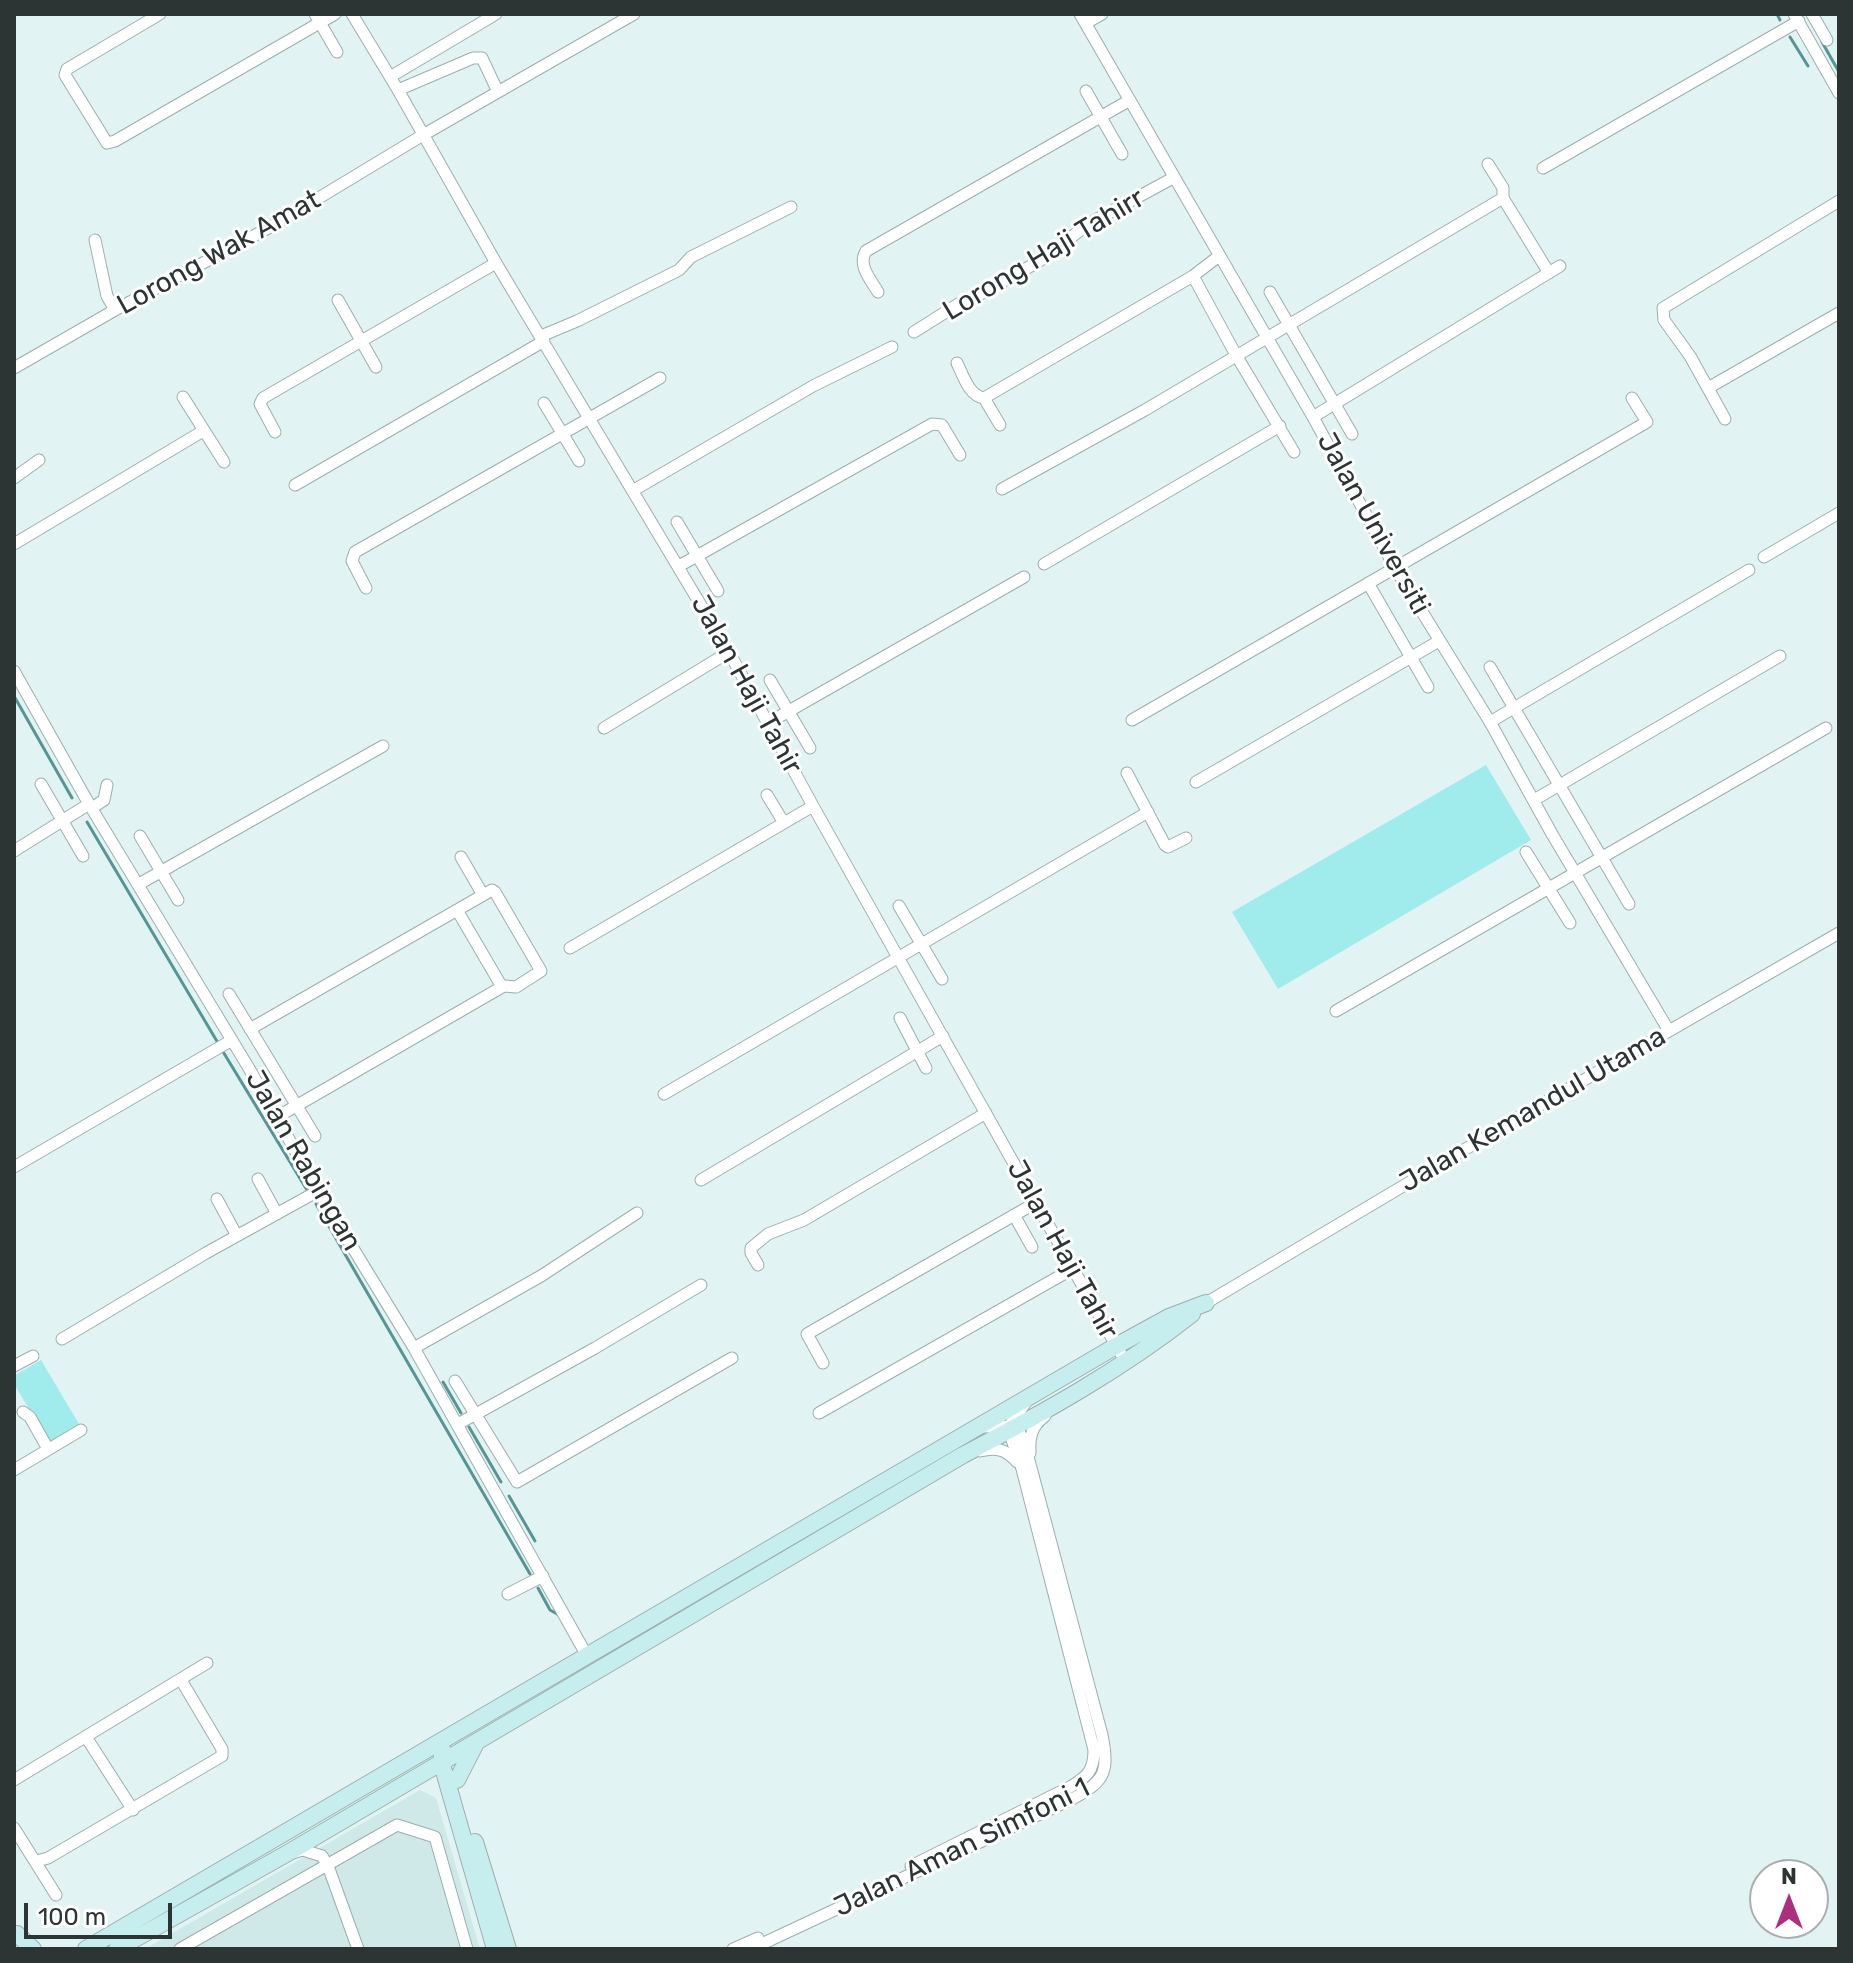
<!DOCTYPE html>
<html>
<head>
<meta charset="utf-8">
<style>
  body { margin:0 }
  #map { position:relative; width:1853px; height:1963px; overflow:hidden; background:#e1f4f3; font-family:Rubik,sans-serif }
  canvas { display:block }
  .frame { position:absolute; inset:0; border:16px solid #2d3534; pointer-events:none }
  .north { position:absolute; left:1749px; top:1859px; width:80px; height:80px; box-sizing:border-box; background:#fff; border:2px solid #abaeae; border-radius:50%; rotate:0deg; font-size:22px; font-weight:700; line-height:32px; text-align:center; color:#2d3534 }
  .north::after { content:''; display:block; margin:auto; width:28px; height:36px; background:#ab2e80; clip-path:polygon(50% 0,100% 100%,50% 72%,0 100%) }
  .scale { position:absolute; left:24px; top:1903px; width:148px; height:36px; box-sizing:border-box; border:4px solid #2d3534; border-top:0; padding-left:10px; font-size:24px; line-height:28px; white-space:nowrap; color:#2d3534; -webkit-text-stroke:6px #fff; paint-order:stroke }
</style>
</head>
<body>
<div id="map">
<canvas width="1853" height="1963"></canvas>
<div class="frame"></div>
<div class="north">N</div>
<div class="scale">100 m</div>
</div>
<script>
const ctx = document.querySelector('canvas').getContext('2d');
ctx.lineJoin = 'round';
function paint(path, color) {
  ctx.fillStyle = color;
  ctx.fill(path, 'evenodd');
}
function strokePath(path, color, width, dash) {
  ctx.strokeStyle = color;
  ctx.lineWidth = width;
  ctx.lineCap = dash ? 'butt' : 'round';
  ctx.setLineDash(dash || []);
  ctx.stroke(path);
}
function label(font, color, halo, rows, align = 'center') {
  ctx.font = font + ' Rubik,sans-serif';
  ctx.lineWidth = 6;
  ctx.setLineDash([]);
  ctx.textBaseline = 'middle';
  ctx.strokeStyle = halo;
  ctx.fillStyle = color;
  for (const [text, x, y, turn = 0] of rows) {
    ctx.save();
    ctx.translate(x, y);
    ctx.rotate((+turn || 0) * Math.PI / 180);
    ctx.textAlign = isNaN(turn) ? turn : align;
    if (halo) ctx.strokeText(text, 0, 0);
    ctx.fillText(text, 0, 0);
    ctx.restore();
  }
}
const built = new Path2D(`
  M420,1790L436,1798L480,1949H145Z`);
const green = new Path2D(`
  M1486,765L1531,840L1278,989L1232,912Z
  M41,1360L79,1424L49,1442L14,1384V1376Z`);
const stream = new Path2D(`
  M1777,14L1780,20
  M1790,37L1808,66
  M1822,42L1839,72
  M14,696L72,798
  M87,822L218,1043
  M222,1050L307,1190
  M316,1204L530,1574
  M443,1382L461,1413
  M469,1427L501,1482
  M509,1496L535,1541
  M538,1588L550,1610L559,1615`);
const street = new Path2D(`
  M160,14L67,69L65,75L107,143L115,141L335,14
  M315,14L337,52
  M352,14L398,90L496,263L729,652L813,806L1126,1363
  M1080,14L1313,417L1395,568L1490,722L1552,834L1669,1031
  M1794,14L1839,93
  M1812,14L1827,40
  M1086,23L1102,14
  M390,77L496,14
  M398,90L473,58H482L498,92
  M1086,91L1122,154
  M1543,168L1799,21
  M1503,198L1549,273
  M95,240L107,296L115,310
  M1193,276L1236,355L1294,452
  M878,292C871,280 857,265 866,251L1130,100
  M1270,292L1352,434
  M338,300L376,367
  M914,332L960,303L973,298L1038,262L1090,223L1173,178
  M541,336L577,321L679,270L691,257L791,207
  M957,363C963,375 969,396 984,398L1193,276L1219,256
  M14,368L115,310L274,225L423,135L634,14
  M1708,388L1839,313
  M183,397L224,462
  M984,398L1000,425
  M544,403L579,461
  M1313,417L1560,266
  M1725,419L1690,356L1664,320L1663,308L1839,201
  M275,432L260,404L263,398L496,263
  M14,478L39,460
  M295,485L544,341
  M1002,489L1145,410L1503,198V188L1488,164
  M634,490L813,386L892,347
  M677,522L718,591
  M14,544L203,431
  M1764,557L1839,513
  M1044,564L1280,426
  M679,566L932,424L942,425L960,455
  M1368,583L1428,687
  M366,588L352,561L355,552L660,378
  M1490,667L1629,904
  M14,671L89,804L250,1070L318,1191L414,1348L586,1654
  M770,680L810,748
  M1132,720L1647,422L1632,398
  M1490,722L1749,570
  M768,723L1024,577
  M604,728L729,652
  M1127,773L1165,845L1168,847L1186,838
  M1196,782L1439,641
  M41,784L83,856
  M767,795L784,823
  M1534,800L1780,656
  M92,808L104,800L107,785
  M140,836L178,900
  M14,851L89,804
  M1526,852L1570,923
  M461,857L483,895
  M139,884L383,746
  M899,906L942,979
  M570,948L813,806
  M229,994L315,1136
  M1336,1011L1826,728
  M900,1018L926,1068
  M250,1029L492,890L495,892L541,971L516,987L505,986
  M664,1094L1148,812
  M277,1117L502,987L457,910
  M14,1167L232,1040
  M258,1179L277,1214
  M701,1180L943,1036
  M217,1199L237,1236
  M1014,1215L1032,1247
  M758,1265L751,1253V1248L768,1234L804,1220L986,1113
  M1206,1303L1511,1122L1839,933
  M62,1339L206,1253L318,1191
  M414,1348L541,1276L637,1213
  M823,1363L807,1334L1037,1202
  M14,1366L33,1356
  M455,1381L517,1482L732,1358
  M23,1412L30,1417L48,1449
  M819,1413L1074,1268
  M458,1424L595,1348L701,1285
  M980,1451C996,1447 1006,1449 1017,1462
  M1030,1453C1029,1436 1032,1426 1045,1416
  M14,1470L81,1430
  M508,1594L543,1576
  M86,1737L133,1810
  M14,1780L207,1663
  M14,1828L56,1895
  M292,1853L303,1850L322,1856L328,1866L358,1949
  M37,1861L48,1858L222,1756V1749L181,1680
  M911,1866L1070,1787C1087,1777 1094,1771 1094,1750L1022,1469L1009,1431L1010,1425L1026,1402
  M180,1949L397,1825L435,1837L467,1949
  M733,1949L758,1938
  M751,1949L1074,1798C1106,1781 1109,1770 1102,1735L1026,1449L1017,1426L982,1427`);
const secondary = new Path2D(`
  M443,1751L441,1761L495,1949
  M457,1780L476,1743
  M475,1842L508,1949
  M17,1934L33,1949
  M86,1949L1116,1346L1169,1317L1206,1303
  M117,1949L286,1854L963,1455C1043,1413 1121,1370 1192,1314`);
const streetNames = [
  ["Lorong Wak Amat",219,253,-29],
  ["Lorong Haji Tahirr",1044,255,-31],
  ["Jalan Universiti",1373,524,61],
  ["Jalan Haji Tahir",746,685,61],
  ["Jalan Kemandul Utama",1533,1110,-30],
  ["Jalan Rabingan",303,1161,60],
  ["Jalan Haji Tahir",1062,1250,61],
  ["Jalan Aman Simfoni 1",962,1848,-26]
];
paint(built, '#cee9e8');
paint(green, '#a0ebeb');
strokePath(stream, '#569594', 3);
strokePath(street, '#9caead', 13);
strokePath(secondary, '#9caead', 18);
strokePath(street, '#fff', 11);
strokePath(secondary, '#c7eeee', 16);
label('28px', '#2d3534', '#fff', streetNames);
</script>
</body>
</html>
